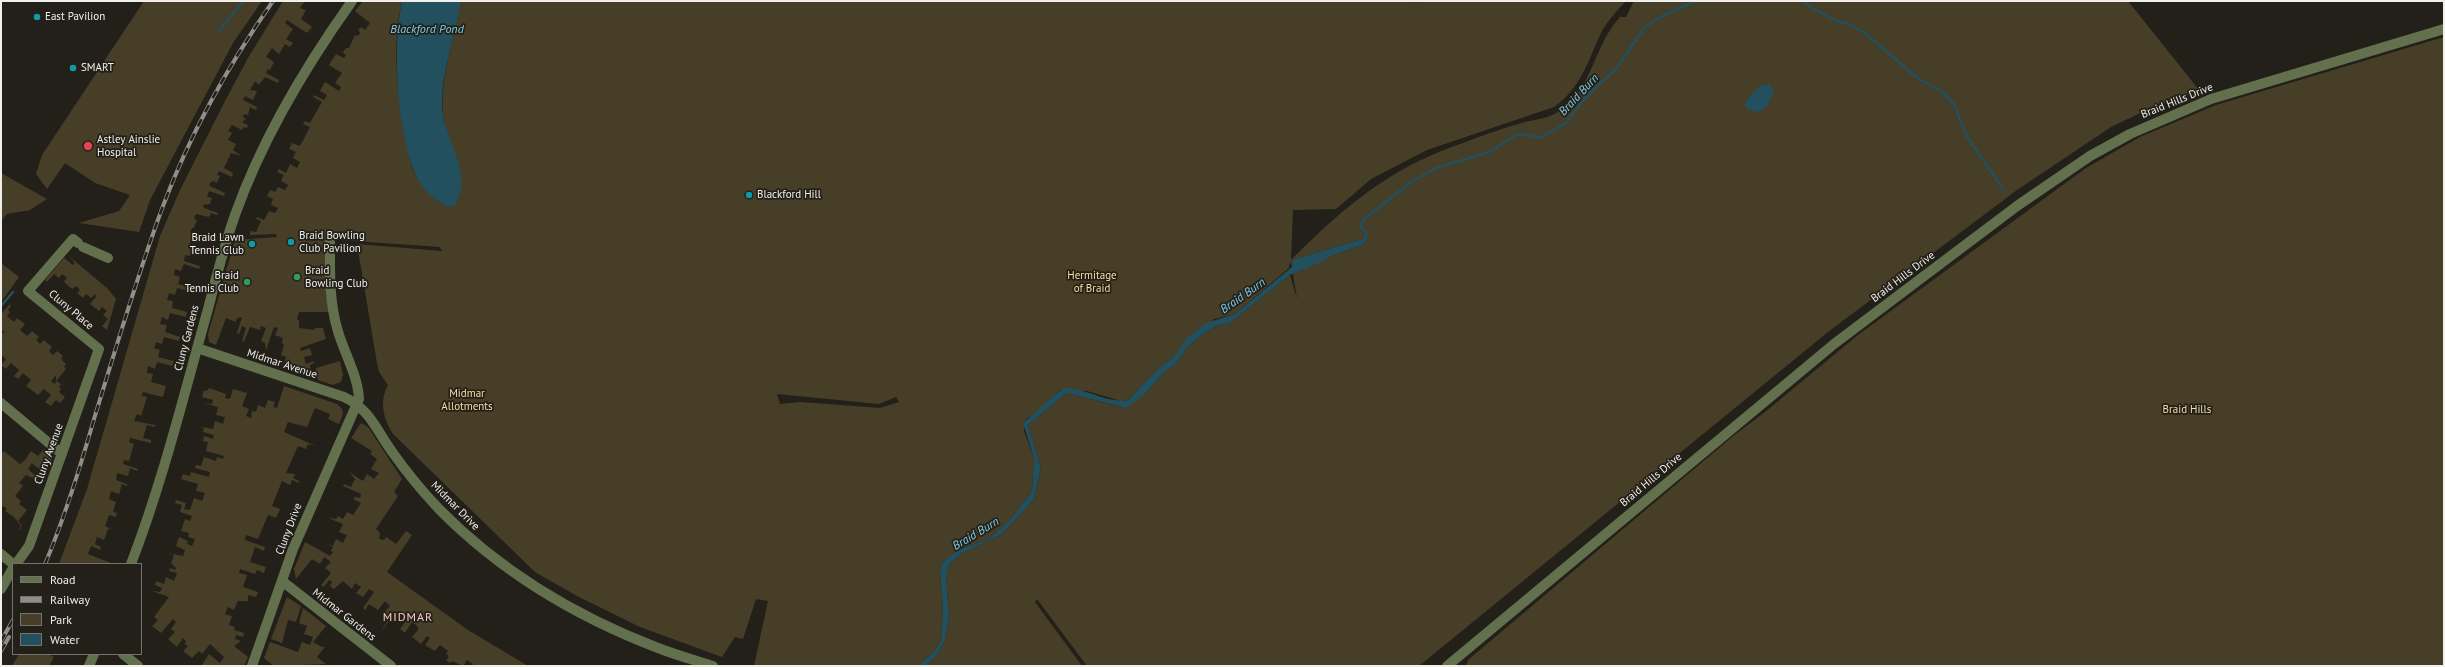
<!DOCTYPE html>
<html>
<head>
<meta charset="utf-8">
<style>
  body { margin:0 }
  #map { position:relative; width:2445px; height:667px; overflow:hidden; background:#232019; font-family:"PT Sans",sans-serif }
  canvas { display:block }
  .frame { position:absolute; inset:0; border:2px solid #f1efea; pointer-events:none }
  .legend { position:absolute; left:12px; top:563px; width:130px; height:92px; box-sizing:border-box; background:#232019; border:1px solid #75736d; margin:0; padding:5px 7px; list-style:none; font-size:12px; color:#f1efea }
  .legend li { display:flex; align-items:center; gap:8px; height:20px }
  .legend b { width:20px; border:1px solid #75736d }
</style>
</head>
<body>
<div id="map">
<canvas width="2445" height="667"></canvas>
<div class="frame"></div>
<ul class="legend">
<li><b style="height:5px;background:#63704e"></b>Road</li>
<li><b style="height:5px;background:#908e88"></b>Railway</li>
<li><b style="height:11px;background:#473e28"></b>Park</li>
<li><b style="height:11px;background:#22505f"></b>Water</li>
</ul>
</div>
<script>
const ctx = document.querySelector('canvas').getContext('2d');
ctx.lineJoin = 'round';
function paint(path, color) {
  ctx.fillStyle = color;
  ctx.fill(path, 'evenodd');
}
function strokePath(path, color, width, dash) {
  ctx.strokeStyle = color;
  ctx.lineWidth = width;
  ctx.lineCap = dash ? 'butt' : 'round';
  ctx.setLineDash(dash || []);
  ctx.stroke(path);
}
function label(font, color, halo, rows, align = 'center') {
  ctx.font = font + ' "PT Sans",sans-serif';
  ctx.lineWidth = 3.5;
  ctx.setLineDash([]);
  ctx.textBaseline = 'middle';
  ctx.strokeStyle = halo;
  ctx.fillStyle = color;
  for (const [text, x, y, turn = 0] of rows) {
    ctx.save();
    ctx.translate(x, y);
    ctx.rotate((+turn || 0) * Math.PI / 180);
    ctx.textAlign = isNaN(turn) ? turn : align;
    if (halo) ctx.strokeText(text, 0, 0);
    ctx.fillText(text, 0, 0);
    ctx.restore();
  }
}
const green = new Path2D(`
  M144,1H262L233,43L150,200L139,232L79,223L119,211L130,195L95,183L65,163L47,189L36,174L42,155Z
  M283,1H305L300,8L306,10L301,19L312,27L307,33L287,20L285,23L293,29L286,39L293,43L290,47L285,44L279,54L272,48L266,57L274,62L270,70L268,69L266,73L279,80L278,83L265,77L259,85L255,81L250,90L257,91L253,100L245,96L243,100L257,107L256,110L250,107L248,115L244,114L243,117L246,119L242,122L248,125L247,128L244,127L242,130L232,125L228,131L232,133L228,140L236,144L233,150L242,156L231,153L224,168L233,173L232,177L219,171L217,175L220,176L217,183L213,181L209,184L210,186L225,193L224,196L209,191L207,197L212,198L210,204L203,205L204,208L218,213L217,215L211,213L209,217L196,214L194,219L197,220L194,228H192L190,233L207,239L206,241L191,240L188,248L192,249L190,256L185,255L184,261L200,266L199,269L184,264L181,271L175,269L174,275L180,277L178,284L193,288L192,292L177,288L175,295L169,293L167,300L173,301L172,308L187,312L186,317L170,313L168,320L162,317L160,324L167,325L165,332L180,337L179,341L164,337L162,344L156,342L154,348L160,350L158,357L174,361L172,366L157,362L155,369L148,366L147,373L153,374L151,382L166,386L163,397L143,392L142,396L147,397L141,416L137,414L134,421L155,425V427L147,425L143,438L151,440V443L130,438L129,442L134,444L129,461L124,460L123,464L138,469L137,471L130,468L128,476L117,473L116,480L127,484V486L122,484L119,494L111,491L109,499L116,502L113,512L117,513L116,517L109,515L105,526L112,530L108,529L104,540L97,537L95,544L101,547L100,550L91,546L88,554L111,563L59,564L87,489L160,236L180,190L224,103L248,58Z
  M363,1H402C392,45 397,90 405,134C408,146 409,161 415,173C421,186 435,200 448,207L459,197C464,167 446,143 443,113C440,76 455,37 461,1H1419L1415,4L1420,1H1626C1617,11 1607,21 1601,33C1588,61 1581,88 1554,107L1427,150L1371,179L1336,209L1293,210L1291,260C1338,213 1382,174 1444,150C1468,141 1494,131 1518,124C1534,119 1547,120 1561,110C1593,87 1594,45 1620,17H1626L1634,1H2128L2199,90L2149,109L2111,127L2017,190L1828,332L1419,666H1087L1037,599L1035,602L1082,666H925L936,657L945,640L949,616L946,575L950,563L963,553L1002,534L1034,499L1041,468L1028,425L1067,393L1121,407L1146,393L1164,372L1176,364L1187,348L1199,337L1216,326L1230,323L1290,275L1297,299L1293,274L1333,255L1362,245L1369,237L1292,260L1293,266L1292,267L1290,262L1289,268L1235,314L1214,319L1173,358L1162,365L1128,400L1121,401L1087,391L1060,390L1041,409L1025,420L1024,431L1034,458L1032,491L1010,520L995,533L986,540L957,550L942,563L940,572L943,609L941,640L934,652L917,666H754L768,601L756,599L743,639L735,637L722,657L640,627L577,596L535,572L393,434C383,417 379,402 388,385L379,372L377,363L357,244L442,251L440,247L325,239L328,312H299L297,319L299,320V328L314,330L315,328H323L326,339L300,348L301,351L310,348L312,355L304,357L306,364L314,361V363L310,365L311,378L283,368L286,357L281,355L284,345L282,343L283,338L275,335L278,328L274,327L266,350L265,343L261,341L266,328L261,326L260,330L250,327L244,342L242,341L246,328L242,326L239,334L237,333L242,317L237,318L236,322L226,318L216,345L209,342L208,334L235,240L277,237L276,234L250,235V231L256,232L261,221L256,219L257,217L264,220L269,211L275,213L278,208L271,205L273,199L267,196L270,190L275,192L278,187L285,190L288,185L281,181L284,175L277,172L279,169L286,173L290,164L297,168L300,162L293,158L296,152L289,149L292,143L300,146L310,127L303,124L305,121L310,123L322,102L313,97L314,95L324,100L327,95L320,91L325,82L339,91L341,87L335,83L342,73L329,65L336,54L344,58L346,55L337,48L343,52L346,48H349L355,35L358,36L360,33L358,30L361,27L365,30L370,23L355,11ZM777,394L879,404L896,397L899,402L880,408L801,402L780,404Z
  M2444,37V666H1466L1468,660L1732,437L1765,412L1858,335L2086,168L2140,137L2216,105Z
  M1,173L47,199L30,210L7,214L1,221Z
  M70,257L107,288L116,299L107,330L102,326L108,319L103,315L107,311L102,307L99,311L90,304L96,297L95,294L91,298L86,294L83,298L77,293L80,290L76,286L72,289L64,282L67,278L62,274L59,278L54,274L47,282L45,280L64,258L73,265L75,263Z
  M1,263L19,277L1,302Z
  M10,304L11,306L8,310L10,312L7,316L14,322L17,318L25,324L20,330L27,336L32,331L39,337L36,340L40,344L44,340L52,347L49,351L53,355L57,351L63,356L61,359L66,364L64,367L66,369L56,381V375L51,381L54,384L57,381L63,386L60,385L59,387L61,389L59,392L65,397L60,403L56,400L51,406L45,402L51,395L44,389L38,395L26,386L31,380L23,373L18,379L14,376L19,370L11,363L6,369L1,365L6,359L1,355V334L5,332L3,331L1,333V314Z
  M340,361L343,375L341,382L333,385L318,380L316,368Z
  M284,386L337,404L342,409L343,414L339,424L328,419L330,414L315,408L307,427L288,422L284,432L316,446L308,444L306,449L298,446L286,473L295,474L293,478L299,481V483L292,480L290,485L282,481L272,506L280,509L276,518L268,515L258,539L246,535L245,540L265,547L264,551L255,547L250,562L266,567L264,573L257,570L255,574L240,569L239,573L247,575L243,587L258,592L256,597L248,595V601H238L234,610L228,607L225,614L232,616L229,625L235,627L234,630L244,633L243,637L236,635L235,639L241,641L234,646L248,657L244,666H201L209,654L220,663L224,657L210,644L202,654L199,651L192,658L183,651L188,646L185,644L186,641L183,638L177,647L168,639L175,632L171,629L176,622L173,619L161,633L152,626L158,620L154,617L169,597L152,591L160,592L162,588L155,585L156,581L164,584L166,577L174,581L177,573L169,571L170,568L175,570L176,568L171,563L174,555L168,553L183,556L185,550L176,546L179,537L188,541L187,544L192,546L195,539L188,537L189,533L181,531L185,519L190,521L192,516L180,512L182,505L175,503L176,500L186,503L184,509L190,510L194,498L202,501L205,493L196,491L198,484L181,479L183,474L190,476L191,472L209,477L210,472L195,468L196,465L201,466L204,457L216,461L217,457L223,459L224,456L206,451L208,442L203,441L204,436L213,439L214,435L203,432L204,428L197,426L213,429L215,421L223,424L225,417L216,415L218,407L204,403L212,404L213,400L202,397L204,390L207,391L209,388L226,394L225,398L230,399L233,389L247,393L242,406L249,409L246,416L251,418L252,411L256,412L258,405L265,408L268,400L275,402L273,407L277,408Z
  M361,423L368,427L402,479L394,492L398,496L376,529L380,533L379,539L384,540L386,537L396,544L406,531L412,535L387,572L468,630L528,666H472L473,664L467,660L463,666L452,661L450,663L446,660L449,656L446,654L442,660L448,651L440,645L435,651L425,645L430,638L427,636L421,644L412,637L418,630V627L412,622L405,633L400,629L408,618L401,612L392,623L389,621L381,632L389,618L383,614L390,606L385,601L378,610L369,604L365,610L363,608L374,592L369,589L363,597L356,593L361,587L355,583L352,589L343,581L334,589L330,586L332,582L329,580L324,587L321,585L331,573L325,568L331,562L324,557L320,564L312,559L296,579L294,569L305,542L330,556L333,552L331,551L333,547L327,543L333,546L336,539L343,543L347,535L339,532L343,524L328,518L336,519L338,516L343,519L347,512L353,515L361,503L353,499L355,497L360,498L361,494L343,486L344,484L351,487L355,479L349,472L363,481L367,474L374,479L379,473L371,469L377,459L370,454L372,451L351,438Z
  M44,449L53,456L46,475L32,463L28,469L37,477L39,475L45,479L44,482L39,478L37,480L26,475L19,483L23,486L15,496L21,501L19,504L27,510L18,521L22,525L20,530L19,529L21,526L14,517L5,511L7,509L4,506L1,508V454L4,451L20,464L25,460L31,451L38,456Z
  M287,597L301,606L296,622L288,620L282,643L271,639Z
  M303,608L326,626L313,642L322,647H325L317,657L326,664L274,666L264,658L270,642L298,652L302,642L310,645L313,637L304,634L307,626L299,623Z
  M19,654H48L54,657L49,666H12Z`);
const water = new Path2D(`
  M402,1H461C456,36 438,80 443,115C448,145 473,175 455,205L448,207C434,200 421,188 415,173C397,130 392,46 402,1Z
  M1769,84L1774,91L1767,106L1759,112L1747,109L1745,104C1751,95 1758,84 1769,84Z
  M1369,237L1362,245L1333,255L1319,263L1290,275L1230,323L1216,326L1199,337L1187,348L1176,364L1164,372L1146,393L1126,408L1067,393L1028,425L1041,468L1034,499L1002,534L963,553L950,563L946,575L949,616L945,640L936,657L925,666H917L934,652L941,640L943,609L940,572L942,563L957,550L986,540L995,533L1010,520L1032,491L1034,458L1023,423L1063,388C1085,387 1107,404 1128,400L1162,365L1173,358L1187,338L1195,332L1206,323L1235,314L1293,266L1292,260Z`);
const stream = new Path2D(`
  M1805,1L1809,6L1834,20L1850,25L1865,33L1916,77L1941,91L1954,104L1966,135L2003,189
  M218,32L243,1
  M1365,240L1367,233L1360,226L1364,219L1411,182L1436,168L1489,152L1516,135L1524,134L1539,138L1566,123L1584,99L1616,69L1644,28L1658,18L1696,1
  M1,306L13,292`);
const minor = new Path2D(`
  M83,247L108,258
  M197,348L344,397C371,410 376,430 393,453C407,473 422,491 439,509C500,571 577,617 658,648C676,655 694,660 713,666
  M1,403L62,454
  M1,554L13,564
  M16,564L29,546L99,349L28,291L73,239L78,243
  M131,564C163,481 184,394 208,309C216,278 224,246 235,215C262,139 305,67 352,1
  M282,581L391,666
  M1,589L13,568
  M123,654L138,666
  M89,666L94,654
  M252,666L293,549L359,399C358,375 343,351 337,328C329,300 330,271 330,242
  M1447,666L1834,344L2017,206L2090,156L2130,134L2211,99L2444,29`);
const rail = new Path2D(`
  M45,564C65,517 80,468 94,419C116,348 137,276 163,206C190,134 229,64 273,1
  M1,641L13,620
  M1,651L9,637`);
const markers = [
  [37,17,4,"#0f9aa8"],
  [73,68,4,"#0f9aa8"],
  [88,146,5,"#e0444e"],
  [749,195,4,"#0f9aa8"],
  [291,242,4,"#0f9aa8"],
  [252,244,4,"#0f9aa8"],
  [297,277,4,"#2e9e5b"],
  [247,282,4,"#2e9e5b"]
];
const poiNames = [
  ["East Pavilion",45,17],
  ["SMART",81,68],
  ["Astley Ainslie",97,140],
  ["Hospital",97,153],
  ["Blackford Hill",757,195],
  ["Braid Bowling",299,236],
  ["Club Pavilion",299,249],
  ["Braid Lawn",244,238,"right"],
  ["Tennis Club",244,251,"right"],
  ["Braid",305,271],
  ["Bowling Club",305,284],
  ["Braid",239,276,"right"],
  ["Tennis Club",239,289,"right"]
];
const streetNames = [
  ["Braid Hills Drive",2177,101,-22],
  ["Braid Hills Drive",1903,277,-37],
  ["Cluny Place",71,310,40],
  ["Cluny Gardens",187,338,-75],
  ["Midmar Avenue",282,364,18],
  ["Cluny Avenue",49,454,-70],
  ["Braid Hills Drive",1651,480,-40],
  ["Midmar Drive",455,506,45],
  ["Cluny Drive",289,529,-69],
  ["Midmar Gardens",344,615,38]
];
const parkNames = [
  ["Hermitage",1092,276],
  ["of Braid",1092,289],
  ["Midmar",467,394],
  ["Allotments",467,407],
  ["Braid Hills",2187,410]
];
const waterNames = [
  ["Blackford Pond",427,30],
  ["Braid Burn",1579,95,-47],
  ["Braid Burn",1243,296,-35],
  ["Braid Burn",976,534,-31]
];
const neighbourhoodNames = [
  ["MIDMAR",408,618]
];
paint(green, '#473e28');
paint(water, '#22505f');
strokePath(stream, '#22505f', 2.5);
strokePath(minor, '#63704e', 10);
strokePath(rail, '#908e88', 4);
strokePath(rail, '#232019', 2.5, [8]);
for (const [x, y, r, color] of markers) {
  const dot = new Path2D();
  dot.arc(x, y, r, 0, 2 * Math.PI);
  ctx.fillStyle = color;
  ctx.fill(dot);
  strokePath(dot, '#232019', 1.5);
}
label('11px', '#f1efea', '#232019', poiNames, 'left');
label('11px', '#f1efea', '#232019', streetNames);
label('11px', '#f9dfa0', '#232019', parkNames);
label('italic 12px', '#7fcde8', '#232019', waterNames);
ctx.letterSpacing = '1px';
label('12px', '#fcc9c1', '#232019', neighbourhoodNames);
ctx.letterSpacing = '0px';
</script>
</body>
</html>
